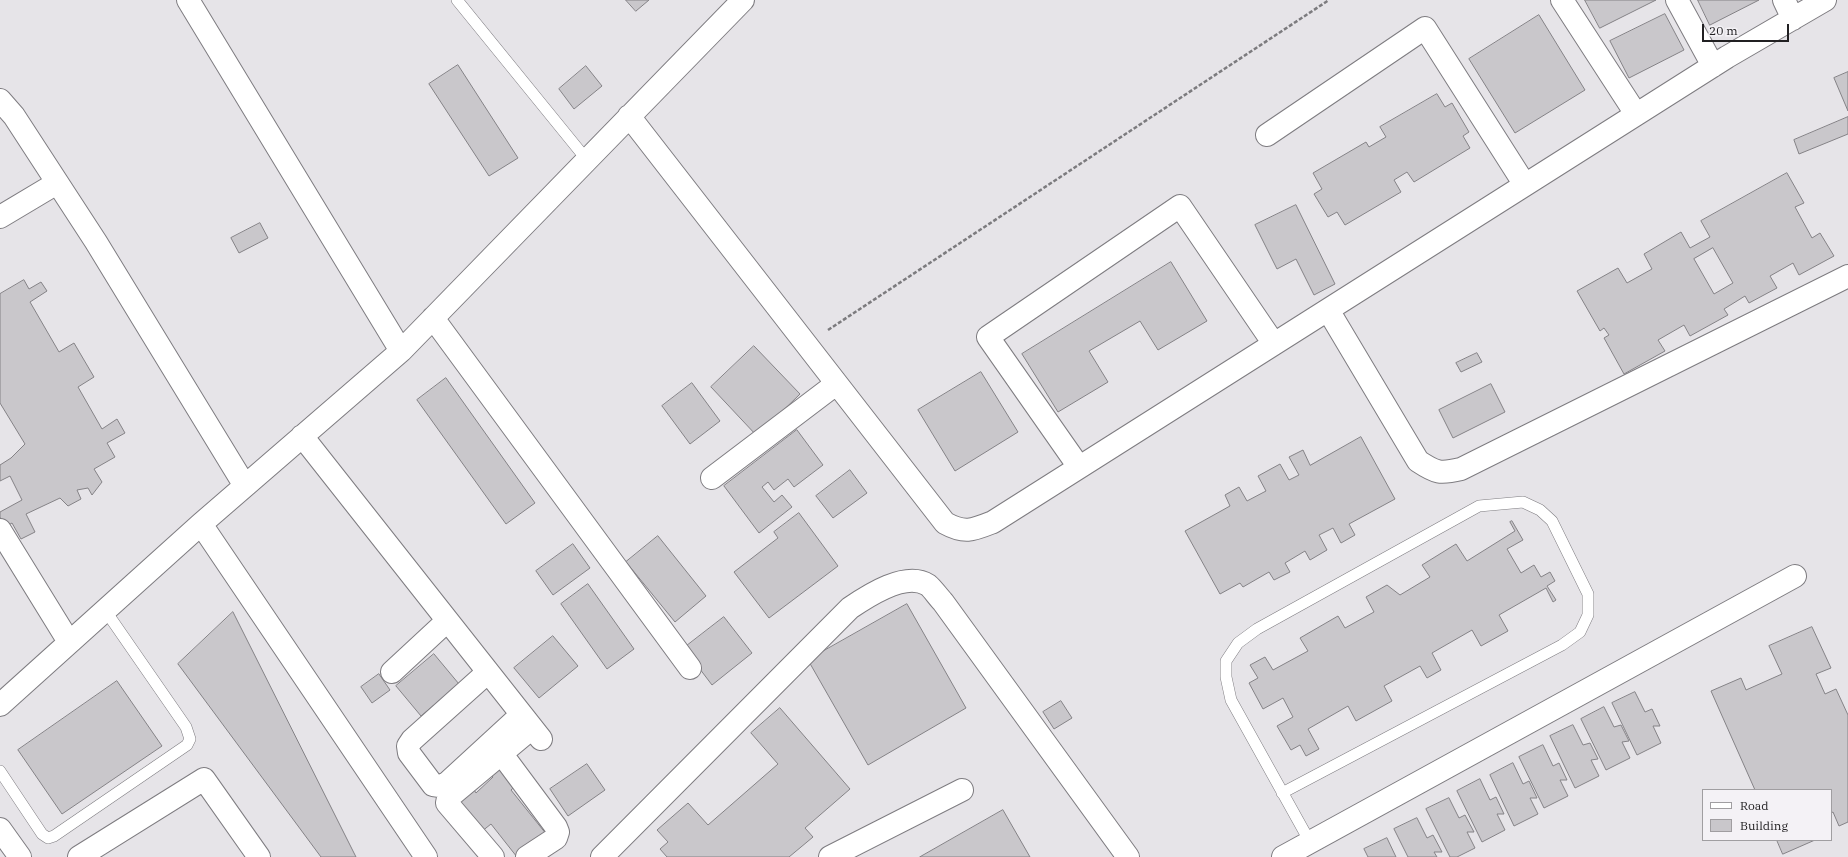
<!DOCTYPE html>
<html>
<head>
<meta charset="utf-8">
<style>
  body { margin:0 }
  #map { position:relative; width:1848px; height:857px; overflow:hidden; background:#e6e4e8; font-family:"IBM Plex Serif",serif }
  canvas { display:block }
  .legend { position:absolute; left:1702px; top:789px; width:130px; height:52px; box-sizing:border-box; background:#f4f2f6; border:1px solid #a09ea1; margin:0; padding:5px 7px; list-style:none; font-size:12px; color:#212022 }
  .legend li { display:flex; align-items:center; gap:8px; height:20px }
  .legend b { width:20px; border:1px solid #a09ea1 }
  .scale { position:absolute; left:1702px; top:24px; width:87px; height:18px; box-sizing:border-box; border:2px solid #212022; border-top:0; padding-left:5px; font-size:12px; line-height:14px; white-space:nowrap; color:#212022; -webkit-text-stroke:3px #f4f2f6; paint-order:stroke }
</style>
</head>
<body>
<div id="map">
<canvas width="1848" height="857"></canvas>
<ul class="legend">
<li><b style="height:5px;background:#fff"></b>Road</li>
<li><b style="height:11px;background:#c9c7cb"></b>Building</li>
</ul>
<div class="scale">20 m</div>
</div>
<script>
const ctx = document.querySelector('canvas').getContext('2d');
ctx.lineJoin = 'round';
function paint(path, color) {
  ctx.fillStyle = color;
  ctx.fill(path, 'evenodd');
}
function strokePath(path, color, width, dash) {
  ctx.strokeStyle = color;
  ctx.lineWidth = width;
  ctx.lineCap = dash ? 'butt' : 'round';
  ctx.setLineDash(dash || []);
  ctx.stroke(path);
}
const building = new Path2D(`
  M626,0H649L636,11Z
  M1585,0H1656L1600,28Z
  M1698,0H1759L1710,25Z
  M1665,14L1684,50L1629,78L1610,41Z
  M1539,15L1585,90L1515,133L1469,59Z
  M458,65L518,158L489,176L429,84Z
  M586,66L602,86L574,109L559,89Z
  M1848,72V111L1834,78Z
  M1437,94L1445,107L1452,103L1469,132L1463,136L1470,148L1414,182L1407,172L1394,180L1401,192L1345,225L1337,212L1328,217L1314,194L1322,189L1313,173L1366,142L1369,147L1386,137L1380,127Z
  M1848,117V134L1799,154L1794,140Z
  M1787,173L1804,203L1795,207L1812,238L1820,233L1834,256L1799,275L1793,263L1770,276L1777,288L1749,303L1745,296L1724,309L1728,315L1690,336L1684,325L1658,340L1665,351L1624,374L1604,338L1609,335L1604,328L1600,331L1577,291L1618,268L1627,283L1652,269L1644,254L1681,232L1690,248L1710,237L1701,221ZM1713,248L1733,283L1714,294L1694,259Z
  M1296,205L1335,284L1314,295L1296,259L1277,269L1255,225Z
  M260,223L268,238L239,253L231,238Z
  M1171,262L1207,321L1158,350L1140,321L1089,351L1108,382L1058,412L1022,354Z
  M24,280L29,289L41,282L47,291L30,302L59,352L74,343L94,377L78,387L102,429L117,419L125,433L107,443L115,457L94,469L102,482L92,495L88,488L77,490L81,499L68,506L60,498L26,514L35,532L21,539L12,523L5,527L0,517V512L22,500L10,476L0,481V465L11,458L25,444L0,403V294Z
  M754,346L800,394L757,436L711,387Z
  M1477,353L1482,362L1461,372L1456,363Z
  M981,372L1018,432L955,471L918,410Z
  M446,378L535,503L506,524L417,400Z
  M692,383L720,421L690,444L662,406Z
  M1491,384L1505,412L1453,438L1439,410Z
  M797,430L823,465L794,487L788,479L774,490L768,482L762,487L774,502L782,495L792,507L759,533L724,486Z
  M1361,437L1395,499L1349,524L1355,535L1341,543L1333,528L1319,535L1327,550L1310,560L1305,551L1285,563L1290,572L1274,580L1269,572L1243,587L1240,583L1220,594L1185,531L1230,506L1225,495L1239,487L1247,501L1266,491L1258,476L1280,464L1289,480L1299,475L1289,457L1303,450L1310,465Z
  M850,470L867,493L833,518L816,496Z
  M799,513L838,566L769,618L734,572L778,538L774,532Z
  M1512,521L1523,540L1507,549L1521,573L1534,565L1541,577L1550,572L1555,581L1547,586L1556,600L1553,602L1546,588L1499,615L1508,631L1481,646L1472,630L1432,653L1441,670L1427,678L1420,666L1384,686L1392,701L1356,721L1348,706L1308,729L1319,749L1306,756L1300,745L1291,750L1277,726L1293,717L1283,698L1263,709L1249,683L1258,678L1250,665L1265,657L1273,670L1308,651L1300,638L1338,616L1345,628L1374,612L1366,597L1387,585L1400,595L1430,577L1422,565L1456,544L1467,561L1515,531L1510,522Z
  M658,536L706,596L675,622L626,562Z
  M573,544L590,568L553,595L536,571Z
  M588,584L634,649L607,669L561,604Z
  M907,604L966,708L868,765L808,660Z
  M233,612L356,857H321L178,664Z
  M724,617L752,653L712,685L684,648Z
  M1812,627L1831,668L1816,674L1825,694L1836,689L1848,715V822L1839,826L1833,812L1831,813V790H1755L1711,691L1741,678L1746,690L1782,674L1769,646Z
  M553,636L578,666L539,698L514,668Z
  M434,654L459,684L421,716L396,686Z
  M379,674L390,690L372,703L361,687Z
  M117,681L162,746L62,814L18,750Z
  M1635,692L1645,712L1652,709L1660,726H1653L1661,743L1637,755L1612,703Z
  M1061,701L1072,718L1054,729L1043,712Z
  M1604,707L1614,727L1621,725L1629,741L1622,742L1630,758L1606,770L1581,719Z
  M780,708L850,789L805,828L813,837L789,857H667L660,849L668,842L657,830L688,803L708,825L778,764L751,733Z
  M1573,725L1583,745L1590,743L1598,759L1591,760L1599,776L1575,788L1550,736Z
  M1543,745L1553,766L1559,763L1567,780H1560L1568,796L1544,808L1519,757Z
  M501,757L521,781L511,790L547,835L517,857L491,824L481,832L453,800L471,785L476,793L493,777L487,770Z
  M1513,763L1523,784L1529,781L1537,798H1530L1538,814L1514,826L1490,775Z
  M587,764L605,790L568,816L550,789Z
  M1480,779L1490,800L1496,797L1504,814H1497L1505,830L1482,842L1457,791Z
  M1449,798L1459,818L1465,815L1474,832H1467L1475,848L1457,857H1450L1426,809Z
  M1003,810L1030,857H920Z
  M1417,818L1427,838L1433,835L1442,852H1434L1437,857H1408L1394,829Z
  M1387,838L1396,857H1368L1364,849Z
  M1777,840H1815L1783,854Z`);
const path = new Path2D(`
  M828,330L1329,0`);
const lane = new Path2D(`
  M457,0L587,160
  M0,771L42,834L48,838L54,836L187,745L190,739L186,727L105,610
  M1282,793L1562,645L1580,632L1588,615V594L1552,521L1540,510L1523,502L1479,506L1257,629L1238,643L1226,661V677L1231,700L1310,842`);
const street = new Path2D(`
  M188,0L401,351
  M1562,0L1636,114
  M1677,0L1713,66
  M1784,0L1793,19
  M0,100L14,116L96,242L245,486
  M629,116L945,523C965,534 973,530 993,522L1727,57L1825,0
  M1267,135L1425,28L1525,185
  M0,217L57,183
  M1328,310L1418,461C1436,473 1440,474 1461,469L1848,276
  M433,318L690,668
  M302,436L541,739
  M1079,467L988,337L1180,206L1274,344
  M712,478L836,384
  M201,524L426,857
  M0,530L69,642
  M392,672L447,621
  M488,672L412,740L408,746L409,753L433,785L440,786L447,783L521,715
  M0,705L201,524L401,351L743,0
  M501,753L556,827L558,832L556,838L527,857
  M0,829L20,857
  M79,857L204,779L259,857
  M493,857L447,803L448,798L532,728
  M602,857L850,608C869,595 906,571 928,585C933,589 938,597 943,602L1128,857
  M830,857L962,790
  M1283,857L1795,576`);
paint(building, '#c9c7cb');
strokePath(building, '#848286', 1);
strokePath(lane, '#7e7c80', 12);
strokePath(street, '#7e7c80', 24);
strokePath(path, '#7c7b7e', 2.5, [4, 2]);
strokePath(lane, '#fff', 11);
strokePath(street, '#fff', 22);
</script>
</body>
</html>
